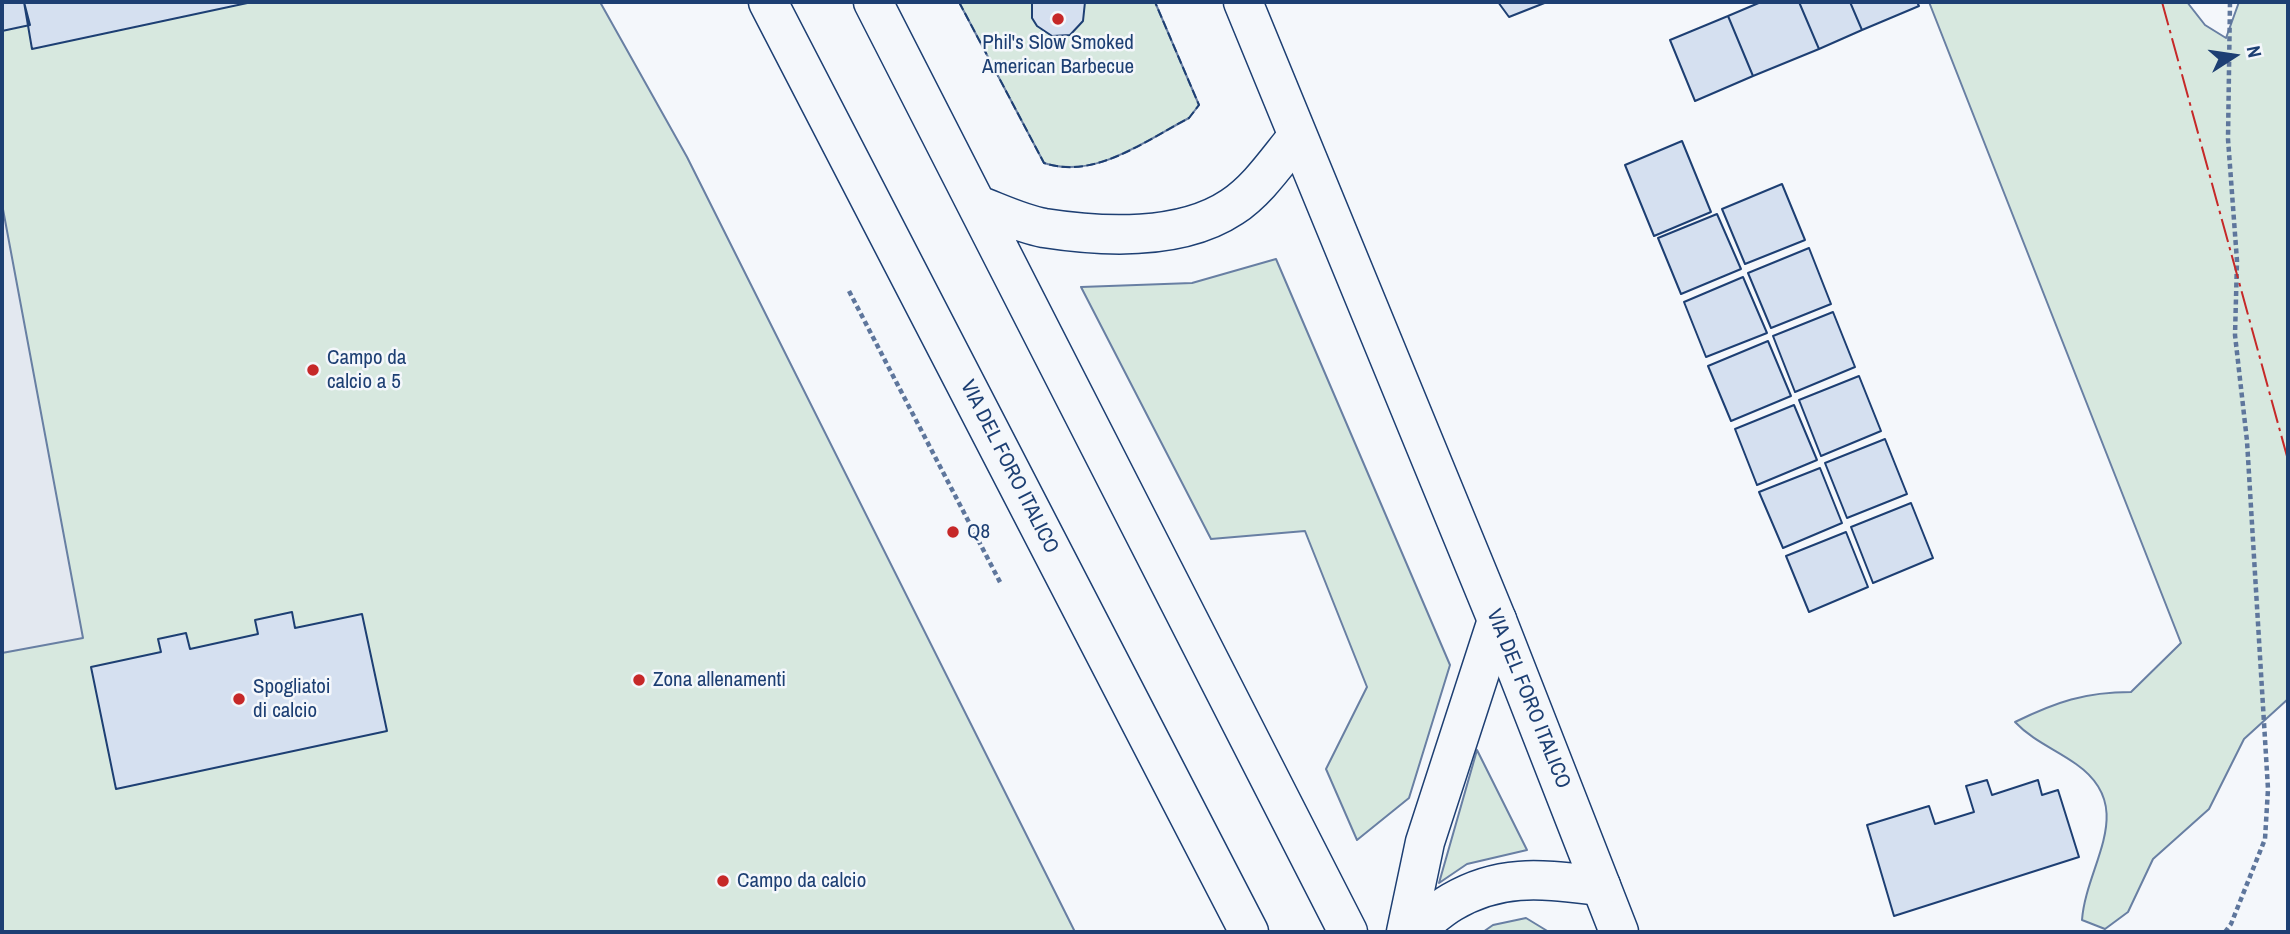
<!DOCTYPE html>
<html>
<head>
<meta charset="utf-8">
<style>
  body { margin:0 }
  #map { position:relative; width:2290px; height:934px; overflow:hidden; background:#f4f7fb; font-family:"Archivo Narrow",sans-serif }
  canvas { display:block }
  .frame { position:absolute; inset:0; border:4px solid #1d3f73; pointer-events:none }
  .north { position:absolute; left:2199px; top:21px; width:70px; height:70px; -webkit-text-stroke:5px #f4f7fb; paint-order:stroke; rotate:78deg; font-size:19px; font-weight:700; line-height:28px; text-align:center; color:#1d3f73 }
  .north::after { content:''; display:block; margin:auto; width:24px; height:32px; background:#1d3f73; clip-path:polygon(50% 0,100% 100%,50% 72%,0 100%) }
</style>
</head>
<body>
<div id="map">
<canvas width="2290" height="934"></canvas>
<div class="frame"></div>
<div class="north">N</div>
</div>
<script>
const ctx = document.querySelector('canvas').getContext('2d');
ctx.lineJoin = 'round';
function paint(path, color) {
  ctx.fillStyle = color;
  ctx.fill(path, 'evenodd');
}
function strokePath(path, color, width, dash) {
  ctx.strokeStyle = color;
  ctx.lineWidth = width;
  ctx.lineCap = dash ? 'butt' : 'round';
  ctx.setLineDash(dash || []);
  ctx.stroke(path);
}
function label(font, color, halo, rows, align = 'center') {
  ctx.font = font + ' "Archivo Narrow",sans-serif';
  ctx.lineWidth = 5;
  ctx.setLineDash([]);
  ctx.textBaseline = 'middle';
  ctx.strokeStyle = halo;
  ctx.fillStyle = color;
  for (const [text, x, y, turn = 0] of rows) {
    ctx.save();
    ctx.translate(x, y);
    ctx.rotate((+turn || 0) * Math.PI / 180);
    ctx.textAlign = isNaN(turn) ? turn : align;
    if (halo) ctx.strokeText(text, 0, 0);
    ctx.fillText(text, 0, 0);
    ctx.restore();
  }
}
const green = new Path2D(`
  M2,2H600L687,157L1075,932H2Z
  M959,2H1155L1199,105L1189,118C1145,141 1094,180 1044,163Z
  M1929,2H2187L2205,25L2226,38L2239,2H2288V699L2244,739L2209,809L2153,859L2128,912L2105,929L2082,920C2086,864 2139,808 2076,764C2055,749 2033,741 2015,722C2056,702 2085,692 2131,692L2181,643Z
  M1276,259L1450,665L1409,798L1357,840L1326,769L1367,687L1305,531L1211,539L1081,287L1192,283Z
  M1477,750L1527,850L1467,864L1439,883Z
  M1526,918L1549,932H1483L1493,925Z`);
const parking = new Path2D(`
  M2,204L83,638L2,653Z`);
const building = new Path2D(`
  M2,2H24L30,25L2,31Z
  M24,2H252L32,49Z
  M1032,2H1085L1083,21L1070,35L1052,36L1037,26L1032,18Z
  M1498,2H1547L1509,17Z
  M1761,2H1799L1819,49L1753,76L1728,16Z
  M1799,2H1850L1862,30L1819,49Z
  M1850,2H1917L1919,6L1862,30Z
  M1728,16L1753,76L1695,101L1670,40Z
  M1682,141L1711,212L1654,236L1625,165Z
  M1782,184L1805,240L1745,264L1722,209Z
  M1717,214L1741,269L1681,294L1658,238Z
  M1809,248L1831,304L1771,328L1748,273Z
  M1743,277L1767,333L1706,357L1684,302Z
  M1833,312L1855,367L1795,392L1773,336Z
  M1768,341L1791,396L1731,421L1708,366Z
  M1859,376L1881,431L1821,456L1799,400Z
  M1794,405L1817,460L1757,485L1735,429Z
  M1885,439L1907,494L1847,518L1825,463Z
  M1820,468L1842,523L1783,548L1759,492Z
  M1911,503L1933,558L1873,583L1851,527Z
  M1846,532L1868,587L1809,612L1786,556Z
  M292,612L295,628L362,614L387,731L116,789L91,667L161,652L158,639L186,633L190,649L258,634L255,620Z
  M1987,780L1992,795L2038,780L2042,795L2058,790L2079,857L1894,916L1867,825L1929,806L1935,824L1974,812L1966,786Z`);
const path = new Path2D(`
  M849,291L1001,584
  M2225,932L2231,924L2265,839L2268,789L2247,441L2235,335L2237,261L2228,139L2230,2`);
const minor = new Path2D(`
  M1243,2L1497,620L1619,932`);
const trunk = new Path2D(`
  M768,2L1249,932
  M873,2L1348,932
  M978,205C999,213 1022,224 1044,228C1102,237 1181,241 1232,207C1258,190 1277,161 1297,137
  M1406,932L1425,842L1497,620
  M1412,932C1425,923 1438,910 1452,902C1503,872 1546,880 1601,886`);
const fence = new Path2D(`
  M959,2L1044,163C1094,180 1145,141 1189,118L1199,105L1155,2`);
const power = new Path2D(`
  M2162,2L2288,460`);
const markers = [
  [1058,19,7,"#c62828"],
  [313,370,7,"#c62828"],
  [953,532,7,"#c62828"],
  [639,680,7,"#c62828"],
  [239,699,7,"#c62828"],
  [723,881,7,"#c62828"]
];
const poiNames = [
  ["Phil's Slow Smoked",1058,43,"center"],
  ["American Barbecue",1058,67,"center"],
  ["Campo da",327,358],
  ["calcio a 5",327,382],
  ["Q8",967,532],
  ["Zona allenamenti",653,680],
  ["Spogliatoi",253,687],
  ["di calcio",253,711],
  ["Campo da calcio",737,881]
];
const streetNames = [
  ["VIA DEL FORO ITALICO",1009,467,63],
  ["VIA DEL FORO ITALICO",1528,699,68]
];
paint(green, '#d7e8df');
strokePath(green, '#687fa3', 2);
paint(parking, '#e3e8f0');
strokePath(parking, '#687fa3', 2);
paint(building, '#d5e0f0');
strokePath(building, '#1d3f73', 2);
strokePath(minor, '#1d3f73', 41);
strokePath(trunk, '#1d3f73', 41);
strokePath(path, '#5e769c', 4.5, [5, 3.5]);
strokePath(minor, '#f4f7fb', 38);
strokePath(trunk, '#f4f7fb', 38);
strokePath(fence, '#1d3f73', 2, [9, 3.5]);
strokePath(power, '#c62828', 2, [24, 5, 3.5, 5]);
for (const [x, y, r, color] of markers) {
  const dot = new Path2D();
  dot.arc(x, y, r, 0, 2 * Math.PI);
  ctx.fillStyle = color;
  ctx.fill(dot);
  strokePath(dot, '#f4f7fb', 2.5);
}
label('21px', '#1d3f73', '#f4f7fb', poiNames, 'left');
label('21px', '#1d3f73', '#f4f7fb', streetNames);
</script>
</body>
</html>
